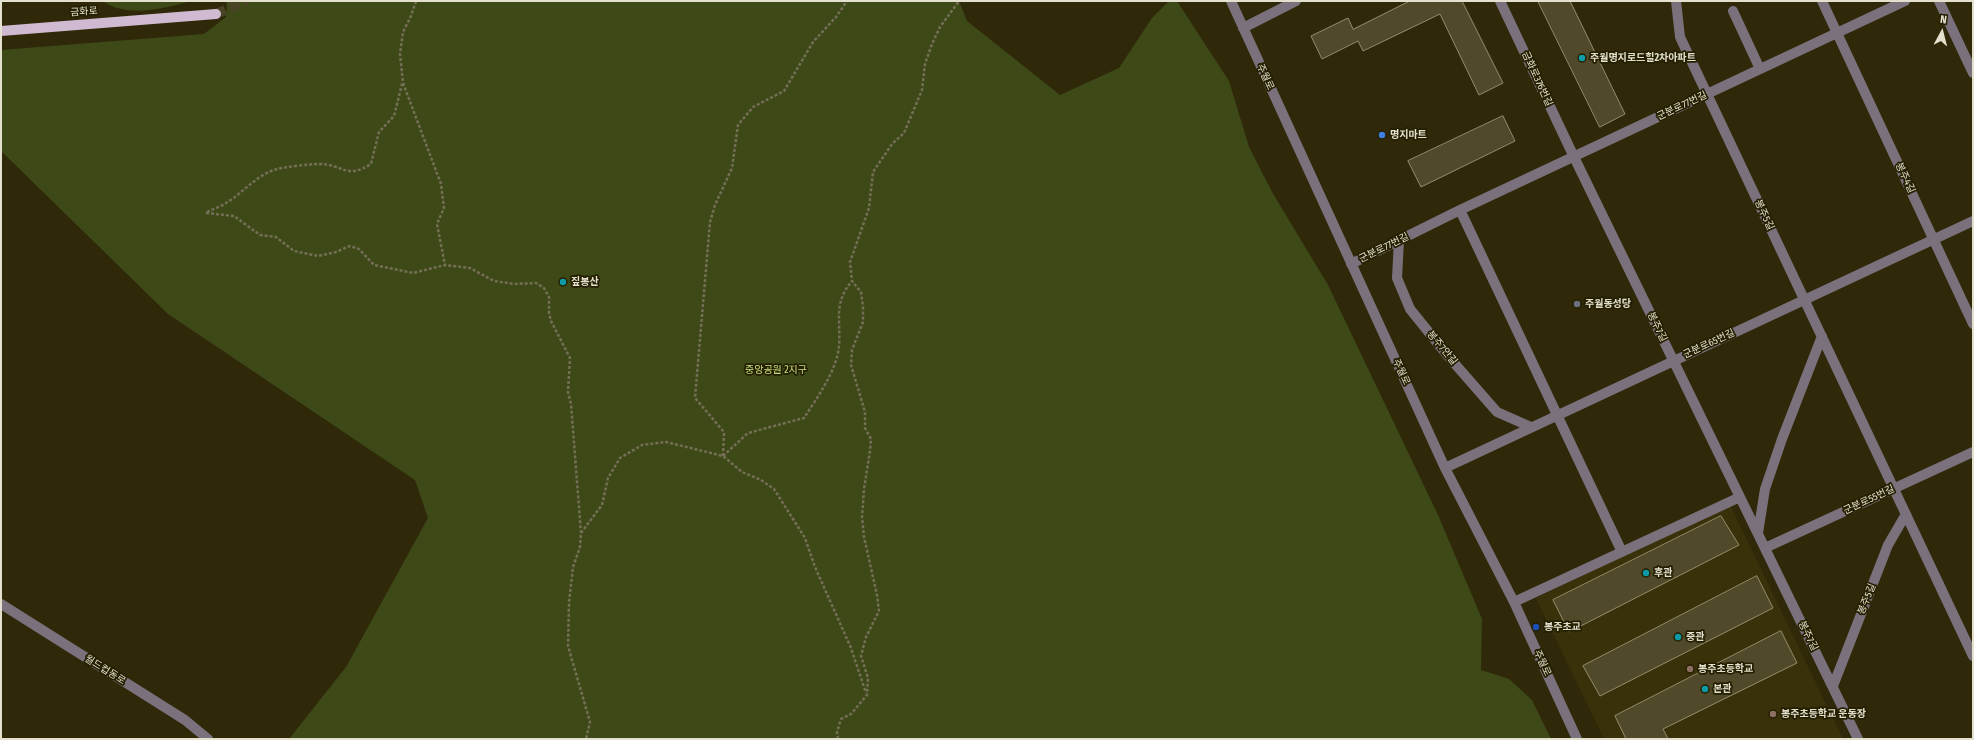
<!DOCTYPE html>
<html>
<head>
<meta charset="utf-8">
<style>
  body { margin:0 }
  #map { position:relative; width:1974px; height:740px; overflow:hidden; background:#2f290a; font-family:"Fira Sans Condensed",sans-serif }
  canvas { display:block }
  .frame { position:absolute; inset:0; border:2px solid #e3e0ce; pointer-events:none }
  .north { position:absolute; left:1922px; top:12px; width:40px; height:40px; -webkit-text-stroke:3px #251f01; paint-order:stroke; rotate:7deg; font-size:11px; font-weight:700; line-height:16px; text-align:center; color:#e3e0ce }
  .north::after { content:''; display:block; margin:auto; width:14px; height:18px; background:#e3e0ce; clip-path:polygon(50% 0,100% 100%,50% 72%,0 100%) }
</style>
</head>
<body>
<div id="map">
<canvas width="1974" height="740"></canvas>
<div class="frame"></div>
<div class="north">N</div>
</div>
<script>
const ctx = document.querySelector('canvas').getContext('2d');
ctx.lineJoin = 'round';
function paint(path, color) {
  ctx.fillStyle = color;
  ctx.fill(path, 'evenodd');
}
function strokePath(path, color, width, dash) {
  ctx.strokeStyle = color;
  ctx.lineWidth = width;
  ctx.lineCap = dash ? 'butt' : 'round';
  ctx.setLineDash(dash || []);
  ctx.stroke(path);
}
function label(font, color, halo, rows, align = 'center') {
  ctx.font = font + ' "Fira Sans Condensed","Noto Sans KR",sans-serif';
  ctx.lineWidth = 3.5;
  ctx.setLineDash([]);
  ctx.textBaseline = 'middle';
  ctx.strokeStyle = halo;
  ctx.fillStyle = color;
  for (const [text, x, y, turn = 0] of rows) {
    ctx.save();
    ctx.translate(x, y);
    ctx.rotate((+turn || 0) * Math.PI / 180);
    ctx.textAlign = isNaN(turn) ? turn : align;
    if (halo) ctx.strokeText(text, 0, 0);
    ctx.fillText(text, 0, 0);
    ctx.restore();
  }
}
const built = new Path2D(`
  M1730,505L1843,739H1604L1536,598Z`);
const green = new Path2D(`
  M103,1H190C165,9 126,18 103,1Z
  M224,1H959L967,21L1060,95L1119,68L1152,18L1169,1H1177L1229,81L1249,147L1272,192L1328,285L1438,515L1482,619L1481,670L1509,679L1532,700L1551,739H289L346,667L428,518L415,480L168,314L1,151V50L204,34L226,17L227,3Z`);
const building = new Path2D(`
  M1410,1H1462L1503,83L1479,95L1440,14L1363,51L1358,41L1322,59L1311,36L1348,18L1353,29Z
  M1538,1H1570L1625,114L1600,127Z
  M1503,116L1515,141L1421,187L1408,161Z
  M1721,516L1739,545L1569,632L1553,600Z
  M1757,576L1773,608L1600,696L1583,666Z
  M1781,631L1797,663L1663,729L1668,739H1626L1615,716Z`);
const majorTunnel = new Path2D(`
  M216,14L246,1`);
const path = new Path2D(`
  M416,1L411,16L403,32L400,54L403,83L441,184L444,208L437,224L445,265
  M207,212C213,209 220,207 226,203C243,193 256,175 277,169C284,167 312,164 319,164C343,164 346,180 371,164L379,132L394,116L402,84
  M206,213L234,216L260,235L276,237L294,251L318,256L336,252L350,246L359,249L374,265L413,273L445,265L470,268L494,281L514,284L536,283L544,288L549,297V313L551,321L570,358L568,392L571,404L581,533L580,547L573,567L569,602L568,646L590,722L586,739
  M723,456L724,432L695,398L710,222L715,205L732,168L738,125L753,107L784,91L813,42L836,17L847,1
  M723,456L748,433L804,418C817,398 837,370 839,346C841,320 833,303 852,281
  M581,533L602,505L608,478L620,458L642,445L666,442L723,456L742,472L761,480L774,489L805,538L815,567L851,648L866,693
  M838,739L837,732L841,719L851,714L867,695L868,678L861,656L866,637L879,611L877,595L864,537L862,517L864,489L870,451L871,439L865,428V412L851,365L852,350L863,322V307L861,292L852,281L850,262L869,208L873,172L892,144L904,133L922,90L925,64L932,44L940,27L959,1`);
const minor = new Path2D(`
  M1231,1L1445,468L1514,602L1577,739
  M1500,1L1574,157L1858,739
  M1676,1L1680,37L1973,656
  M1822,1L1973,324
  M1939,1L1973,73
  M1733,11L1760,69
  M1243,28L1296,1
  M1460,210L1622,552
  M1399,240L1397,278L1410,309L1448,356L1497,412L1531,427
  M1351,264L1460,210L1905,1
  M1445,468L1973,221
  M1758,533L1765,489L1782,439L1822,336
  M1765,548L1973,452
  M1514,602L1740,497
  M1,604L185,720L208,739
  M1833,686L1888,545L1906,514`);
const major = new Path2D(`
  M1,31L216,14`);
const markers = [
  [1582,58,4,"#0f9aa8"],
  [1382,135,4,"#3f7fe0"],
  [563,282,4,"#0f9aa8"],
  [1577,304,4,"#6b7280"],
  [1646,573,4,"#0f9aa8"],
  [1536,627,4,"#1a4fb4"],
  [1678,637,4,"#0f9aa8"],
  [1690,669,4,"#8d6e63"],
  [1705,689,4,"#0f9aa8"],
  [1773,714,4,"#8d6e63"]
];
const streetNames = [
  ["금화로",84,12,-4],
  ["주월로",1265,77,65],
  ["금화로376번길",1537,79,65],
  ["군분로77번길",1682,106,-25],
  ["봉주4길",1905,178,65],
  ["봉주5길",1764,215,65],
  ["군분로77번길",1384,248,-26],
  ["봉주7길",1657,327,64],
  ["군분로65번길",1709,344,-25],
  ["봉주7안길",1442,348,50],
  ["주월로",1401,372,65],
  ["군분로55번길",1869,500,-25],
  ["봉주5길",1867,599,-68],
  ["봉주7길",1808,636,64],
  ["주월로",1542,663,65],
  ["월드컵동로",105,670,32]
];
const poiNames = [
  ["주월명지로드힐2차아파트",1590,58],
  ["명지마트",1390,135],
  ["짚봉산",571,282],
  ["주월동성당",1585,304],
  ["후관",1654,573],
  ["봉주초교",1544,627],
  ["중관",1686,637],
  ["봉주초등학교",1698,669],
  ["본관",1713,689],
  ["봉주초등학교 운동장",1781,714]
];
const parkNames = [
  ["중앙공원 2지구",776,370]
];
paint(built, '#393109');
paint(green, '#3e4918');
paint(building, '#504a2b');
strokePath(building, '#948d6c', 1);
strokePath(majorTunnel, '#4a4427', 10, [10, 5]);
strokePath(path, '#746f55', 2.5, [3, 2]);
strokePath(minor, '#7b717c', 10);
strokePath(major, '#cfbad1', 10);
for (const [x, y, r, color] of markers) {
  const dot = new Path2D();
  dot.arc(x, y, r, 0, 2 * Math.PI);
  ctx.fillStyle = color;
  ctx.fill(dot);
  strokePath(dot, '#251f01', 1.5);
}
label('10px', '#e3e0ce', '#251f01', streetNames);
label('bold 10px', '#e3e0ce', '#251f01', poiNames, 'left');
label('10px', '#c7e07d', '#251f01', parkNames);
</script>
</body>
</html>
